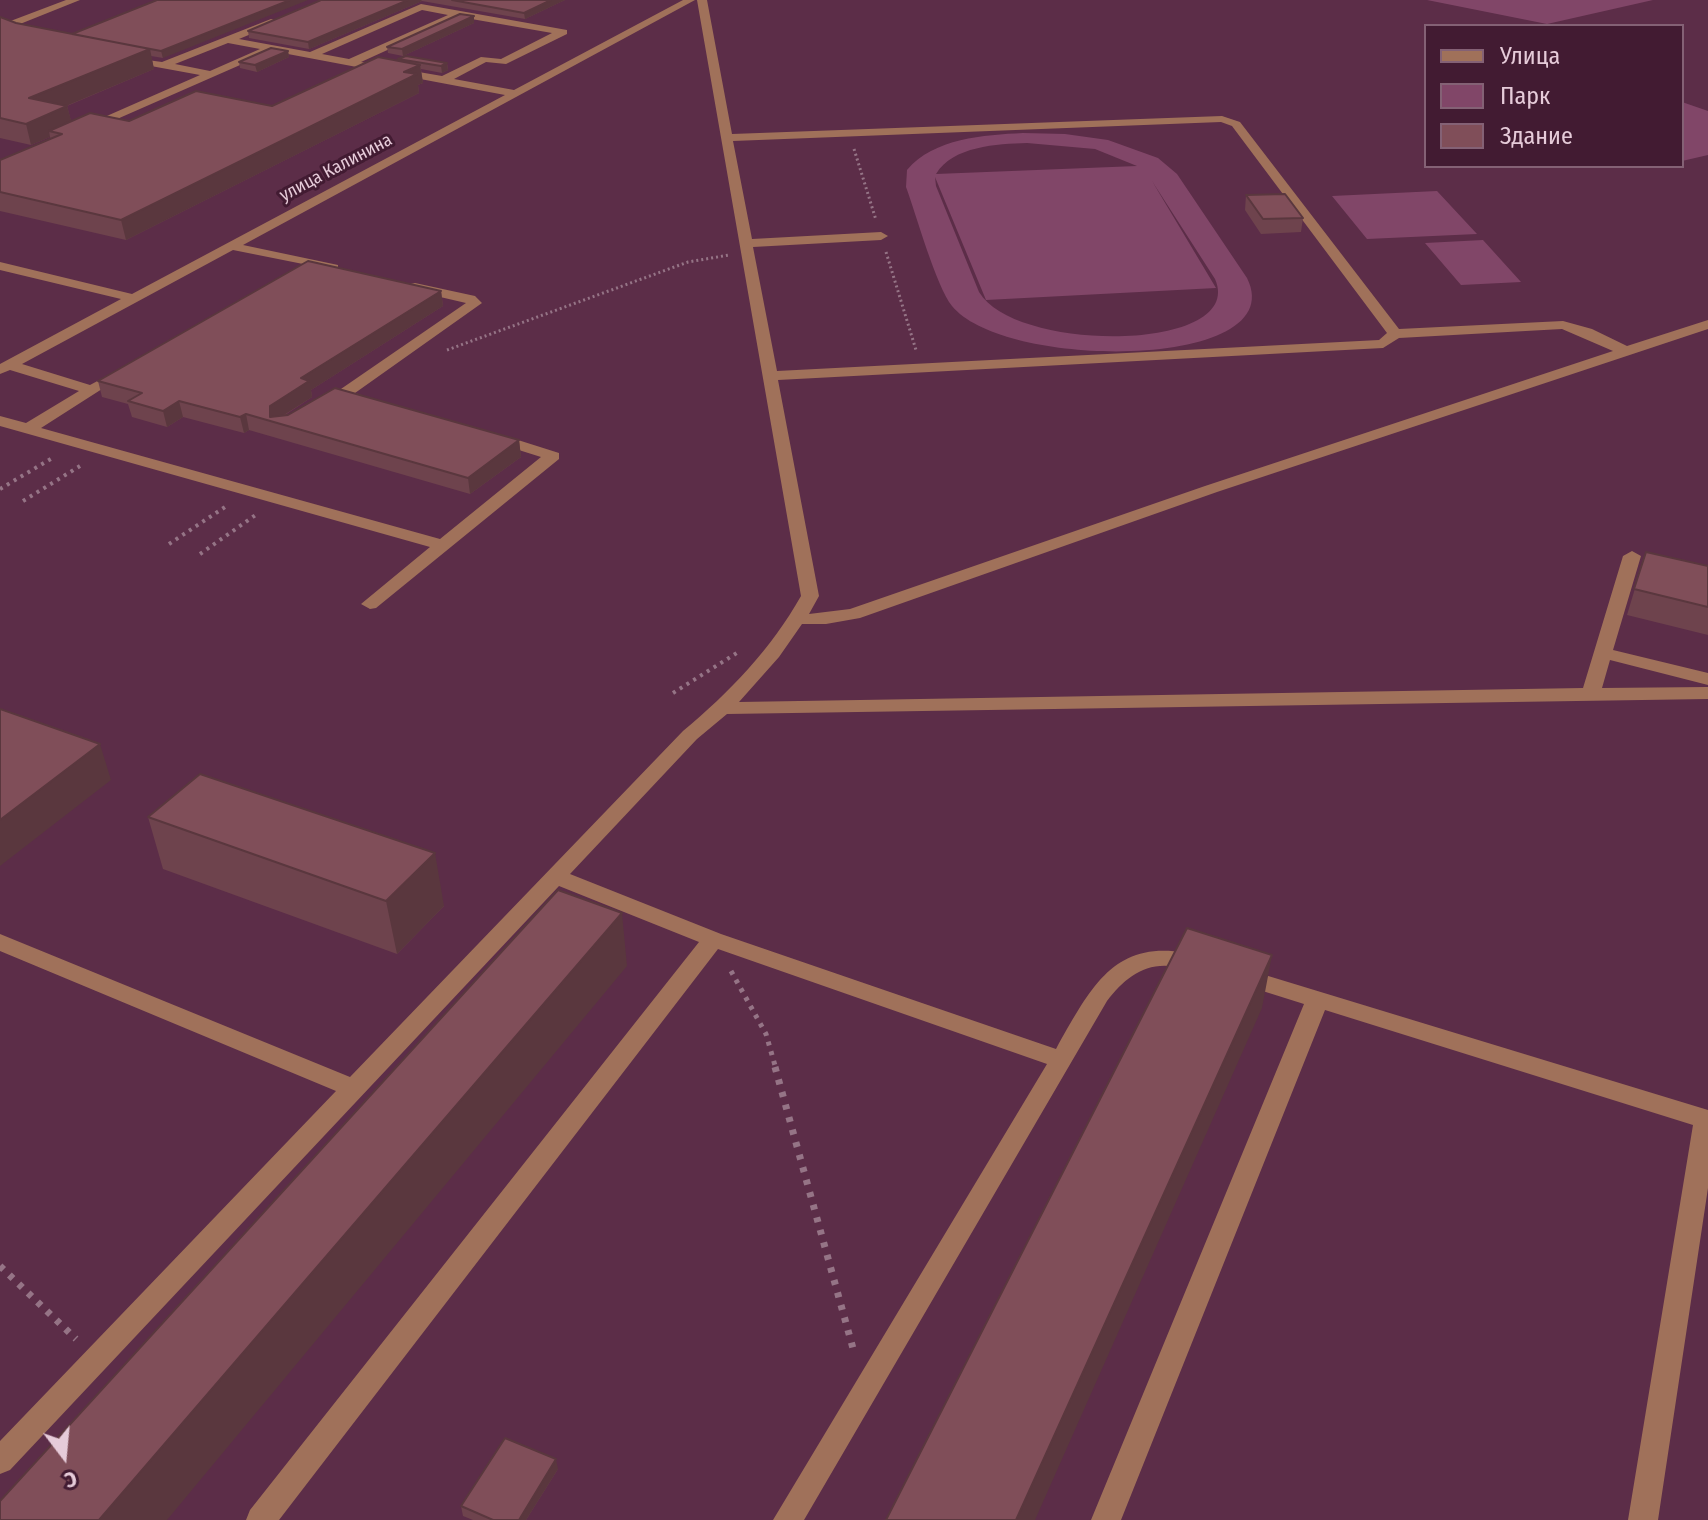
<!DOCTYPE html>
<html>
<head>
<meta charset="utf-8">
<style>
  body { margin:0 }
  #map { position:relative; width:1708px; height:1520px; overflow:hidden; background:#4d253c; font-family:"Fira Sans Condensed",sans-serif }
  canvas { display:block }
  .legend { position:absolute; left:1424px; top:24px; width:260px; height:144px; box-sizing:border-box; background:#421b32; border:2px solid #846175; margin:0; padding:10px 14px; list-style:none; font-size:24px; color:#e6cbd9 }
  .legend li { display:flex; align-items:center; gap:16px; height:40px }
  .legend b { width:40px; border:2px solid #846175 }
  .north { position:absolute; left:24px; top:1416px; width:80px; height:80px; -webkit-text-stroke:6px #421b32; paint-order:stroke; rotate:164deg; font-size:22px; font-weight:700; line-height:32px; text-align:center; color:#e6cbd9 }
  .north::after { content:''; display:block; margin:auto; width:28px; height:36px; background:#e6cbd9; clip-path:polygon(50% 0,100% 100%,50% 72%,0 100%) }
</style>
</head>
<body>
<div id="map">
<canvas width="1708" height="1520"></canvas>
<ul class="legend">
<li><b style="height:10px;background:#a0715a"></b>Улица</li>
<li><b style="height:22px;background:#814668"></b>Парк</li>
<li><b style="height:22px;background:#804e59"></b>Здание</li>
</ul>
<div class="north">С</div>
</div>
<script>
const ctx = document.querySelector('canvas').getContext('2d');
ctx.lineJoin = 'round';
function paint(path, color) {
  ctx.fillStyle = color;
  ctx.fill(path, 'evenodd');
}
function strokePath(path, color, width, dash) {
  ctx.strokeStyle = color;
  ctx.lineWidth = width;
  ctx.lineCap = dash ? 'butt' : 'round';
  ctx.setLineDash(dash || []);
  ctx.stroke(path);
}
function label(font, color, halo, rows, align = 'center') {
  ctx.font = font + ' "Fira Sans Condensed",sans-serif';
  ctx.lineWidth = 6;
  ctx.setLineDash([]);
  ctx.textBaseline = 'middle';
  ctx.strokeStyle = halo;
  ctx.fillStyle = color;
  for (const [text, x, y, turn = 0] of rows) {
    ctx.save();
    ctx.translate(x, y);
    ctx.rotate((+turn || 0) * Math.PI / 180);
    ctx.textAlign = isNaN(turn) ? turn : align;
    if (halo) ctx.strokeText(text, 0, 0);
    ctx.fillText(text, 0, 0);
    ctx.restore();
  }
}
const built = new Path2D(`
  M0,0H1708V1520H0ZM1426,26H1682V166H1426Z`);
const green = new Path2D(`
  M1427,0H1653L1547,24Z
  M1682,102L1708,111V155L1682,161Z
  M1023,133L1065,134L1108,140L1158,158L1177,174L1247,278C1293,370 1005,371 952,306C936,286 916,214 906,187L907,170C934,138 984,135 1023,133ZM1027,143L1095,149L1137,166L936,174C953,146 997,144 1027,143ZM935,177L986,300L1216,288L1152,181L1215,279C1247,352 1016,354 979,292L936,186Z
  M1437,191L1477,234L1367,239L1332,196Z
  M1483,240L1521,282L1461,285L1425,243Z`);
const pathFar3 = new Path2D(`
  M854,149L876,220
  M886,252L916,350
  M447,350L688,262L729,255`);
const pathFar2 = new Path2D(`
  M0,489L54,457
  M23,501L80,466
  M169,544L228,505
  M200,554L257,514
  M673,693L740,651`);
const pathFar1 = new Path2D(`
  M731,971L766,1034L776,1069`);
const path = new Path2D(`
  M775,1067L854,1352
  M0,1266L76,1339`);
const minor = new Path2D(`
  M66,0H80L0,32V25Z
  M683,0H695L243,245L338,265V271L233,250L22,364L90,385L120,369L127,373L41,428L440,539L541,457L487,440V434H499L559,453V459L376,608L370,609L361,604L430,547L0,426V416L26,423L79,391L10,370L0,374V364L121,299L0,270V262L132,294L505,95L272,51L92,130H84V126L200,75L129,62L125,61V57L162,62L271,19L275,20V24L239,39L310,52L421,4L567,30V34L506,64L486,62L454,79L514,90ZM422,10L448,15L349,59L322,54ZM460,17L552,33L501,59L481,57L442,76L361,62ZM228,43L260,49L210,71L175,64Z
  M697,0H707L732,134L1222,116L1240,122L1399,329L1563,321L1592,329L1627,346L1708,320V329L1217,492L860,618L826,624H802L779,657L739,702L1583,688L1623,556L1632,551L1641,556L1613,650L1708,673V685L1610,660L1602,688L1708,687V699L727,714L697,739L570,874L721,934L1056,1049C1095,980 1118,932 1208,958L1211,964L1208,970C1197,973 1188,969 1177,967C1145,961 1125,978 1107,1001L804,1520H773L1047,1064L718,949L279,1520H246L250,1510L699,942L559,886L10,1470L0,1474V1441L336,1091L0,951V934L350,1077L683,731C730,692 771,649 801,596ZM1221,122L1232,126L1387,333L1379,340L777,371L753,247L881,240L888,236L881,232L752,239L733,141ZM1562,329L1613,351L1205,486L850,609L809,614L819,596L778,380L1383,348L1399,338Z
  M415,283L475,296L482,303L355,393L367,397V403L338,397V391L466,303L410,290V284Z
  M1242,968L1708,1110V1188L1658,1520H1628L1693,1125L1325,1010L1121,1520H1091L1304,1004L1234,982L1231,976L1234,970Z`);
const wall = new Path2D(`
  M157,0L163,58L151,56L154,69L67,106L71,121H129L272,106L398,61V59L447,63L448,70L442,73L421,69L423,83L418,85L419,93L126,240L0,211V160L51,139L50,137L31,145L0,138V17L16,23L72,34Z
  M321,0H565L525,19L422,1L309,49L249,38L248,31Z
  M474,16V23L403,56L388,53L387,47Z
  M288,51L289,57L257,72L240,68L239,62Z
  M1246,195L1303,218L1301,232L1261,234L1245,210Z
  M441,291L443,306L311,390L312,397L285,415L519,440L521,457L470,494L249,430L244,433L183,417L167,427L132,417L128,404L102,397L98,381Z
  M1646,552L1708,566V635L1627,615Z
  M148,817L444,906L397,954L163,869Z
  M558,1469L526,1520H473L463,1516L461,1506Z`);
const shadedWall = new Path2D(`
  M290,0H308L163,58L161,51Z
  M408,0H421L422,1L309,49L308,42Z
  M551,0H565L525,19L524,13Z
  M474,16V23L403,56L402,49Z
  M150,49L154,69L35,119L29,98Z
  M288,51L289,57L257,72L255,65Z
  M447,63L448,70L442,73L441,66Z
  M420,65L423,83L418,85L419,93L126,240L121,220Z
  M67,106L73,127L49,131L50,137L31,145L26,124Z
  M441,291L443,306L311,390L312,397L273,422L270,417V406L301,378Z
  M179,401L183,417L167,427L163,411Z
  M246,414L249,430L244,433L240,417Z
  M519,440L521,457L470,494L468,478Z
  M100,744L111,780L0,866V820Z
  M435,853L444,906L397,954L386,901Z
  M622,913L627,966L167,1520H99Z
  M1272,955L1262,1008L1035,1520H1016Z
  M556,1459L558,1469L526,1520H519Z`);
const building = new Path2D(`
  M157,0H290L161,51L72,34Z
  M321,0H408L308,42L248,31Z
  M452,0H551L524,13Z
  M460,14L474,16L402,49L387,47Z
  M0,17L16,23L150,49L29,98L67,106L26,124L0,118Z
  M271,48L288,51L255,65L239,62Z
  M406,56L447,63L441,66L398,59Z
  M378,57L420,65L404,72L417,74L121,220L0,192V160L62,134L49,131L90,113L129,121L196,91L272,106Z
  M1285,194L1303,218L1263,219L1246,195Z
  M308,261L441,291L301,378L309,381L270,406V417L288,415L335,388L519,440L468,478L246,414L240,417L179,401L163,411L128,401L142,393L98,381Z
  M1646,552L1708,566V607L1634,589Z
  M0,709L100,744L0,820Z
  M200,774L435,853L386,901L148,817Z
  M558,890L622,913L99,1520H0V1501Z
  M1187,928L1272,955L1016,1520H886Z
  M505,1438L556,1459L519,1520H493L461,1506Z`);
const farStreetnames = [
  ["улица Калинина",336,168,-28]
];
paint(built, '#5c2d48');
paint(green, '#814668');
strokePath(pathFar3, '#957486', 3, [2, 3]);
strokePath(pathFar2, '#957486', 4, [3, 5]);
strokePath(pathFar1, '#957486', 5, [4, 6]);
strokePath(path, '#957486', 7, [5, 8]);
paint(minor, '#a0715a');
paint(wall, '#6e434d');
paint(shadedWall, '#5a373e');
paint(building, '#804e59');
strokePath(building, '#5a373e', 2);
label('18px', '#e6cbd9', '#421b32', farStreetnames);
</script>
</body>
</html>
